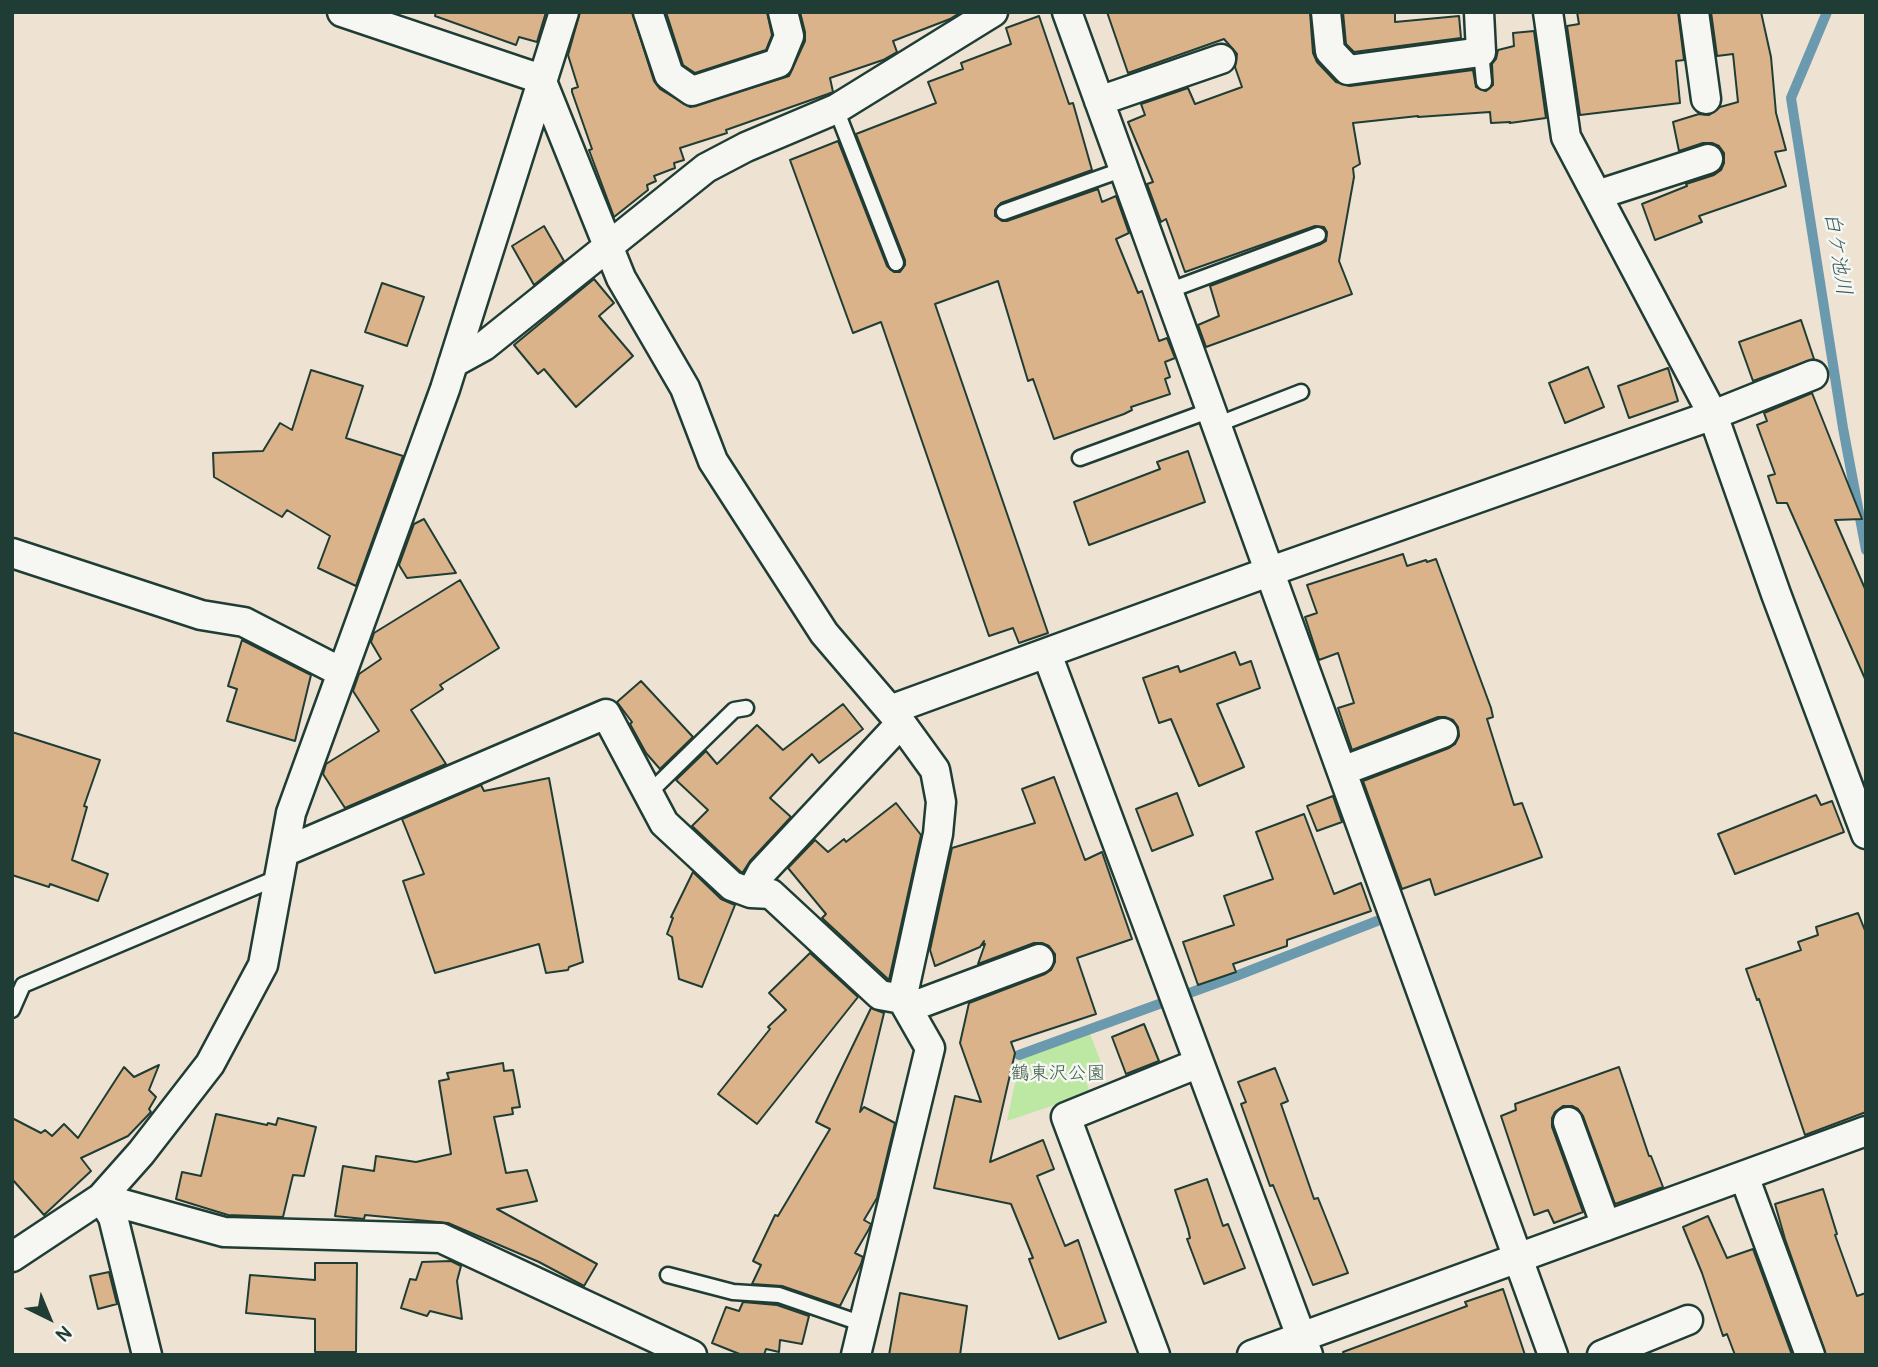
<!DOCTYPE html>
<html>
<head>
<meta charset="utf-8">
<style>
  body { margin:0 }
  #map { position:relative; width:1878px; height:1367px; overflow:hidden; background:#eee2d3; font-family:Pangolin,sans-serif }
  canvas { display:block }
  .frame { position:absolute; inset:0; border:14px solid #1f3d34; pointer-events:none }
  .north { position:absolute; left:14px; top:1283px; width:70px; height:70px; -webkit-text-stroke:5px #f6f6f2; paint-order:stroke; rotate:137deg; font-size:19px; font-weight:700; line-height:28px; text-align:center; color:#1f3d34 }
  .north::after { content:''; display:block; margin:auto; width:24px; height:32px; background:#1f3d34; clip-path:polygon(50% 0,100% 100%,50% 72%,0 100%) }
</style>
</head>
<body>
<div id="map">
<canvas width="1878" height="1367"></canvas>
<div class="frame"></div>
<div class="north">N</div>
</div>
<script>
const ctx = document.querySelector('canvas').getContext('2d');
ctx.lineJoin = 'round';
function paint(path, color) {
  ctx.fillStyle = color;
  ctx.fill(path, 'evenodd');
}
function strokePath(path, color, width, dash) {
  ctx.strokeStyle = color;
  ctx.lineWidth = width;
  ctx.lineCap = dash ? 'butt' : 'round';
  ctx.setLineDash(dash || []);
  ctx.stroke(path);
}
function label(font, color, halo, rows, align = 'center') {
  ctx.font = font + ' Pangolin,"Klee One",sans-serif';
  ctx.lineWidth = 5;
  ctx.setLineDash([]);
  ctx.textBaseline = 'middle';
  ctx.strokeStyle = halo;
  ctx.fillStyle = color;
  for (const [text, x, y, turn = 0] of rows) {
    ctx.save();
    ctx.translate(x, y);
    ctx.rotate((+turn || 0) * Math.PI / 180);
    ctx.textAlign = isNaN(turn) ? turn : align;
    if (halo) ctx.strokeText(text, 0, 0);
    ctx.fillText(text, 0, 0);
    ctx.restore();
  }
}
const green = new Path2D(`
  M1090,1034L1104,1070L1085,1078L1090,1093L1007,1121L1020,1059Z`);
const stream = new Path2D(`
  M1827,12L1791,98L1843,428L1866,550
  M1019,1055L1236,976L1377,921`);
const building = new Path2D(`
  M436,12H546L537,42L519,37L516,45L435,16Z
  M580,12H632L654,81L660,89L690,107L789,76L805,41V32L800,12H961L950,19L893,41L897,52L883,60L830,78L833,92L828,94L726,130L727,133L680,148L684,160L674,163L675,168L654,176L656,181L647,185L648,190L614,217L589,150L592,149L572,92V89L578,87L568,55Z
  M666,12H767L772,35L766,50L695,73L683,65Z
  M1107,12H1310L1313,53L1317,62L1336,82L1350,86L1473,70L1476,87L1486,91L1493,85L1492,64L1496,59L1498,50L1514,46L1513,33L1534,31L1546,118L1510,123V122L1491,123L1490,112L1418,117V116L1353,123L1360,164L1353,168L1354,177L1339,261L1352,294L1206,347L1198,325L1219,316L1210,286L1321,244L1326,241L1327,232L1324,227L1315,226L1185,272L1166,219L1161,222L1147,184L1153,182L1128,122L1145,115L1141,104L1188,88L1195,104L1242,87L1235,67L1237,54L1224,39L1128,73Z
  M1343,12H1395V22L1459,16L1461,38L1354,52L1346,44Z
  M1577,12H1678L1684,60L1676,61L1680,103L1580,115L1567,26L1579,24Z
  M1711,12H1761L1771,57L1776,113L1786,150L1775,152L1786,186L1699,216L1702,222L1655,240L1642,204L1687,186L1686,184L1714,175L1721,170L1724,163V153L1719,146L1712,143H1703L1679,151L1673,122L1699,114L1709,115L1720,107L1738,102L1733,54L1717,56Z
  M1039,16L1069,104L1073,103L1092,170L1001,203L995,210V216L1002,221H1007L1098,189L1102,202L1116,196L1129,233L1116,239L1138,293L1142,291L1159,341L1167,338L1175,358L1165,362L1170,377L1165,379L1170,394L1131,407L1132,410L1124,414L1054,439L1033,379L1028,381L998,281L935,304L1048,633L1019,643L1013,628L989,636L881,322L853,333L790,160L838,141L887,266L894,272H900L905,265V260L856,134L936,103L928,82L963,69L961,63L1011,44L1006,28Z
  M544,226L564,261L534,285L512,246Z
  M594,279L614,303L599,316L633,356L576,407L544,369L538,374L514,345Z
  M382,283L424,297L407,346L365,332Z
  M1801,320L1814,359L1753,381L1739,342Z
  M1588,367L1604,407L1565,423L1549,383Z
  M1668,368L1678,401L1629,418L1618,386Z
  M311,370L363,386L346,438L403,456L356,586L318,568L330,536L287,510L282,517L214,477L213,453L263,451L280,423L292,430Z
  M1812,393L1862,519L1835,520L1866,591V681L1787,503H1777L1768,476L1775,474L1757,425L1767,421L1764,413Z
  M1188,451L1205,502L1089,545L1074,502L1160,469L1157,462Z
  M424,519L456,573L407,578L399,565L414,524Z
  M1403,554L1407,566L1426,560L1427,562L1436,559L1491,708L1493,717L1487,719L1514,805L1522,803L1542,857L1435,895L1430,879L1402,889L1363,781L1449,748L1455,744L1459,736L1458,727L1453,720L1445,717H1438L1352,750L1338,708L1354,703L1338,653L1319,660L1305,617L1317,613L1307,585Z
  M460,580L499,648L440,685L443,689L411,710L446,764L345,808L323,774L326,764L379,731L353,691L359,674L381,659L371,642L374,633Z
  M242,640L311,675L295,741L227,721L237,689L228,686Z
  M1235,652L1240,665L1251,661L1260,688L1217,704L1244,767L1199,786L1171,719L1159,723L1143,678L1178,666L1180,672Z
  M641,681L693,737L660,769L646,753L630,724L632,722L617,702Z
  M843,704L863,729L819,763L812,754L770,798L791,817L750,861L743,872H741L692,826L708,810L676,780L706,751L717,764L757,725L783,750Z
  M12,732L100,760L84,806L87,807L72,860L108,874L98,901L50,884L49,887L12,875Z
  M1054,777L1085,860L1102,852L1132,939L1077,958L1096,1014L1011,1042L1015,1053L990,1162L1043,1140L1054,1169L1037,1176L1065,1246L1078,1240L1106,1322L1059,1339L1029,1259L1033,1258L1011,1204L934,1188L955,1096L981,1102L960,1043L969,1003L1045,974L1051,970L1055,962V954L1049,946L1042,943H1034L978,964L985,944L983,945L984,941L980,947L935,966L930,950L952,848L1035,823L1022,789Z
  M549,778L583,962L569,967L568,970L546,973L539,944L435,973L403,881L424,874L402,819L481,785L484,791Z
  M1177,793L1193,835L1152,851L1136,809Z
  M1816,795L1821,805L1832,801L1844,832L1735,874L1718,834Z
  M1333,796L1342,822L1317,831L1307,806Z
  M896,803L921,835L889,980L822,918L826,914L788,868L815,840L828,852L844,839L846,842Z
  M1304,814L1334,894L1361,883L1371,911L1287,940V946L1233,964L1236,972L1198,985L1183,942L1234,925L1224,896L1273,879L1256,832Z
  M693,872L721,899L735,905L702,987L679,979L672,937L667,934L673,918L671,917Z
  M1858,913L1866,933V1112L1805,1135L1759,999L1757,1000L1746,969L1801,950L1798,942L1818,935L1816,927Z
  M810,953L858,997L757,1124L718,1094L770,1029L768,1027L786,1010L769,993Z
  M871,1008L884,1013L860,1112L864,1107L895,1123L877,1198L864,1220L871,1224L869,1229L855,1253L863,1257L861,1264L840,1306L782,1286L752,1284L761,1265L753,1261L775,1215L778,1216L830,1129L816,1122Z
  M1144,1024L1159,1061L1126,1074L1112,1037Z
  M503,1063L504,1071L513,1070L520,1107L512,1108L513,1114L494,1117L506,1173L527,1170L537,1201L497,1209L597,1264L584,1286L539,1262L448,1223L365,1215L364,1219L335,1216L343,1166L374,1171L376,1156L416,1162L451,1154L439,1081L449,1079L447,1073Z
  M159,1065L149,1090L156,1097L149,1109L151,1112L128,1136L81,1158L91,1171L44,1215L12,1179V1118L41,1133L45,1130L52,1136L64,1124L78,1138L124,1067L134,1077Z
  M1619,1067L1649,1156H1651L1663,1187L1615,1204L1583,1116L1578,1109L1572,1106H1563L1555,1112L1552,1118V1127L1583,1212L1554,1223L1548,1210L1534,1215L1501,1116L1516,1110L1515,1104Z
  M1275,1068L1288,1101L1281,1104L1314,1199L1318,1198L1348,1273L1313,1285L1273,1185L1270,1186L1241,1104L1246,1102L1238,1082Z
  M216,1114L267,1125L268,1123L276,1125L278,1118L316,1127L304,1176L293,1175L283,1217L228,1215L176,1199L182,1172L201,1176Z
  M1207,1179L1223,1226L1228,1224L1245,1268L1204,1284L1187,1239L1190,1238L1188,1229L1175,1190Z
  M1823,1189L1837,1234L1835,1235L1857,1296L1866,1293V1355H1826L1785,1239L1775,1204Z
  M1708,1216L1727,1258L1753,1249L1792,1355H1735L1727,1334L1723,1336L1702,1273L1683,1227Z
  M451,1261L461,1266L457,1281L462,1319L430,1311L427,1316L401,1308L410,1279L416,1280L422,1262Z
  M315,1263H357L356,1352H315V1319L246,1313L250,1275L315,1280Z
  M109,1272L117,1304L98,1309L90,1276Z
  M1503,1289L1525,1355H1344L1343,1352L1467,1306L1465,1302Z
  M900,1293L967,1306L960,1355H889Z
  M743,1302L777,1305L809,1316L802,1344L780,1340L779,1352L766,1349L764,1355H742L712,1343L726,1307L739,1311Z`);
const lane = new Path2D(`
  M1481,52L1484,82
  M836,109L896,263
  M1004,212L1124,169
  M1168,291L1318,235
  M1216,425L1301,392
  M1080,458L1211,410
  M649,793L734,710L746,708
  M12,1010L23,985L279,877
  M668,1275L733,1292L779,1295L863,1324`);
const street = new Path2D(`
  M342,12L541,79L621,278L685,388L713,461L824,633L901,723L935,770L941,802L938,834L902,999L930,1048L856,1355
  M648,12L669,75L692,91L778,63L789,36L783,12
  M1067,12L1553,1355
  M1326,12L1330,51L1348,70L1481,52L1479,12
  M1548,12L1566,137L1713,415L1776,594L1866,834
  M1694,12L1706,99
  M1099,101L1221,59
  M1597,195L1708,159
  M453,363L484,346L706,168L746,147L836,109L993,12
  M12,553L201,615L244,622L341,672
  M1047,654L1308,1355
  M890,710L1271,571L1713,415L1813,375
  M1342,771L1443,733
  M284,852L606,714L664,823L732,886L751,893L771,894L880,995L902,999
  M751,893L762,872L901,723
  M908,1008L1039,959
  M1568,1122L1606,1226
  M1744,1176L1810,1355
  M101,1198L224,1232L441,1238L692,1355
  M101,1198L113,1217L147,1355
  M12,1257L101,1198L141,1153L210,1064L263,965L291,813L445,389L564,12
  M1155,1355L1066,1117L1199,1063
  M1252,1355L1866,1131
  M1602,1355L1688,1320`);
const parkNames = [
  ["鶴東沢公園",1058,1074]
];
const waterNames = [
  ["白ケ池川",1837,254,81]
];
paint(green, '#bde8a4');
strokePath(stream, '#6b99ad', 10);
paint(building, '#dab38b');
strokePath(building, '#1f3d34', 2);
strokePath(lane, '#1f3d34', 19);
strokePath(street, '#1f3d34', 33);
strokePath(lane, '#f6f6f2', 14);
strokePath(street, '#f6f6f2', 28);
label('19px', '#3f5f4a', '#f6f6f2', parkNames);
label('italic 21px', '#385c5c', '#f6f6f2', waterNames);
</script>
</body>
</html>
